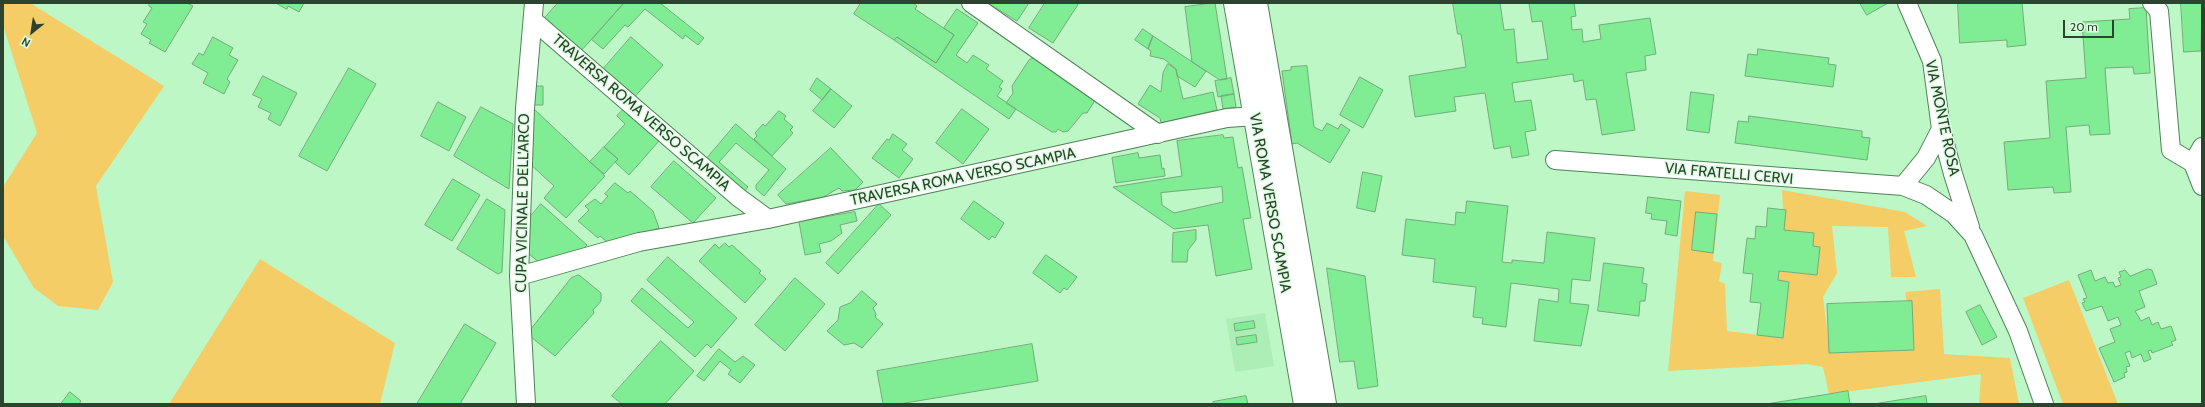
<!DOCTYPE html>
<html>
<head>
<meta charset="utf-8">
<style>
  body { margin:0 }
  #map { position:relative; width:2205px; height:407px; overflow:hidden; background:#bdf7c5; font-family:Cabin,sans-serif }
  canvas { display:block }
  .frame { position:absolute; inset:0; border:4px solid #2c432f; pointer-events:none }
  .north { position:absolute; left:12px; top:12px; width:40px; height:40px; -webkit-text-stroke:3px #dcfedf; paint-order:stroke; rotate:210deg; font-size:11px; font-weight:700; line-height:16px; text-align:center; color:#2c432f }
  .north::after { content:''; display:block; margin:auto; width:14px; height:18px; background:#2c432f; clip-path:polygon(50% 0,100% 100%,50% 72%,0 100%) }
  .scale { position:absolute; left:2063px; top:20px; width:51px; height:18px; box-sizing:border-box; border:2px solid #2c432f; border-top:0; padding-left:5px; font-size:12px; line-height:14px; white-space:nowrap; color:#2c432f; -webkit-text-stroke:3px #dcfedf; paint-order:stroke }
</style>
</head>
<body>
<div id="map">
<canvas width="2205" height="407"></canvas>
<div class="frame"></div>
<div class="north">N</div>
<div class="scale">20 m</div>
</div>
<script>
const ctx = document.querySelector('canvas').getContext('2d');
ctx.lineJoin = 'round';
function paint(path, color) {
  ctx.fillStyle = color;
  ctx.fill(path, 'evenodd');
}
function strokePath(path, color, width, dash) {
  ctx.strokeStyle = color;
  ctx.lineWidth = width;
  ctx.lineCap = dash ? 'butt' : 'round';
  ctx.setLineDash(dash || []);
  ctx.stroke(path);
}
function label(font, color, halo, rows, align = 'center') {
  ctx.font = font + ' Cabin,sans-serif';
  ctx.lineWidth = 3;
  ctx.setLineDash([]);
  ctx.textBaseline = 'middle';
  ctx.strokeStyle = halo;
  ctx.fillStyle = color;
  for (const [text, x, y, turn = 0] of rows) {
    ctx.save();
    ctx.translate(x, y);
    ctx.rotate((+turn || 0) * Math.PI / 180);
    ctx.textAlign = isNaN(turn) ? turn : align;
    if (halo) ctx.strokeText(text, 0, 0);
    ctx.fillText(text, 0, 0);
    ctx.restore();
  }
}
const built = new Path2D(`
  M1265,313L1274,366L1235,372L1226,319Z`);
const green = new Path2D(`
  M3,3H30L164,86L96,186L113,282L98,310L58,306L34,288L3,236V187L37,133L3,25Z
  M1782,190L1905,212L1927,226L1904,231L1916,277H1891L1888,227L1832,226L1837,273L1823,297L1830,353L1914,350L1905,292L1940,289L1944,354L2010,358L2019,404H1979L1981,374L1829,394L1823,367L1807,364L1668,371L1685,191L1720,195L1713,261L1722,263L1719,281L1725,284L1727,331L1782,338L1789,282L1778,280L1779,271L1817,275L1820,247L1813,246L1814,233L1784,230Z
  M260,259L395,343L380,404H169Z
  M2069,280L2118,404H2063L2023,298Z`);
const building = new Path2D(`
  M150,3H187L193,6L165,52L149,43L151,40L141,34L147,24L143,22L152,8L149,6Z
  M276,3H304L299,12L288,6L287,9Z
  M558,3H624L581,51L544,19Z
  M624,3H660L704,38L698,45L685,35L683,39L645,9L628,27L625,25L603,49L592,40Z
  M861,3H913L917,6L915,9L954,35L936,63L897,37L894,40L854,14Z
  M992,3H1029L1017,21L991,5Z
  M1045,3H1079L1053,43L1029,28Z
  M1215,3L1227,79L1220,80L1192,62L1185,7Z
  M1453,3H1500L1504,30L1514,29L1517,63L1548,59L1542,21L1532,22L1529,3H1574L1576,16L1571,17L1572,30L1582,29L1583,42L1601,39L1599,25L1650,18L1656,54L1645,56L1646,70L1626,73L1635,130L1602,135L1596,99L1586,100L1583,80L1574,82L1573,74L1512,83L1515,102L1531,100L1536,130L1525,132L1529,155L1512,158L1510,146L1494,149L1485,93L1454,97L1456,111L1415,117L1409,76L1466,67L1461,34H1458Z
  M1860,3H1888L1867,15Z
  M1958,3H2022L2026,45L2007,47V40L1960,43Z
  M2181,3H2202L2201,51L2184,52Z
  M2146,8L2150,73L2134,74L2133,67L2105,68L2110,134L2090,135L2089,125L2066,127L2071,192L2054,193L2053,187L2008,190L2004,142L2050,138L2046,81L2086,78L2082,22L2130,19L2129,9Z
  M957,9L978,23L956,55L967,63L973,55L989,65L986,69L1003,81L999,87L1002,89L997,96L1016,109L1009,119L894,40L897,37L936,63L954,35L944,28Z
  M1143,29L1153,36L1148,49L1135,40Z
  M1153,36L1206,71L1195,87L1177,76L1176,69L1164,59L1150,56L1151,51L1148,49Z
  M213,37L233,48L229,55L238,60L227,79L230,82L224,94L203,83L208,73L192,64L199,53L203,55Z
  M631,37L663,65L631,101L599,74Z
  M1758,49L1829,58L1828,64L1836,65L1833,87L1745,76L1748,54L1757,55Z
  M1034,58L1093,96L1094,102L1087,113H1083L1068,131L1063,132L1058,129L1056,132H1052L1006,103L1013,93L1012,86L1029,60Z
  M1168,64L1176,69L1183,99L1213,92L1217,110L1161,123L1160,118L1138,104L1150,85L1161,92L1163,73Z
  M1307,66L1314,127L1322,131L1327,123L1338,129L1341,124L1350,130L1330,163L1297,143L1292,144L1282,71L1291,70V67Z
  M349,68L376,84L327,171L299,156Z
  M263,76L297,93L280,126L268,119L271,113L258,107L262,99L253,95Z
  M1360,77L1383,90L1363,128L1340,115Z
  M817,78L831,89L822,100L810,90Z
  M1231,78L1234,94L1218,97L1215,81Z
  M533,86H543V105H533Z
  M831,89L852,106L834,128L813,111Z
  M1691,92L1714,95L1709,133L1687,130Z
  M1234,94L1236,107L1223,109L1221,96Z
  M438,102L466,117L449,151L421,136Z
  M481,107L513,124L509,189L454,156Z
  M533,108L605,176L566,218L544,198L554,186L529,163Z
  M624,109L659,141L629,175L615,162L618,159L604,147L625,124L617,116Z
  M962,109L989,129L963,164L936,143Z
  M779,111L786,116L784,119L793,127L790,130L793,133L772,156L754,139L757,136L755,133L763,124L765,126Z
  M1749,116L1862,131V137L1870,138L1867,160L1735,143L1738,121L1748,122Z
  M736,124L786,169L764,196L756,189V185L769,170L736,143L719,162L748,187L741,196L703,163Z
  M893,134L907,144L902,150L913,159L899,178L872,158L887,139L889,140Z
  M1223,135L1224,138L1233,137L1238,168L1242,167L1251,218L1243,219L1252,269L1216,276L1208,225L1174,229L1113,187L1182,176L1177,141ZM1222,187L1223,202L1174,213L1162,205L1161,193Z
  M604,147L618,159L604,174L590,162Z
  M831,148L863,182L855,190L842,191L839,188L823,197L786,204L778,195Z
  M1138,153L1139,158L1160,155L1162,169L1164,168L1165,176L1116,183L1112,158Z
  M674,161L716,198L693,223L651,187Z
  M1363,172L1382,176L1375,212L1357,208Z
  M453,179L480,195L452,241L425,225Z
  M615,183L628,193L630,191L653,211L659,228L611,245L600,236L598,238L578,221L589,210L585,206L595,199L601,204L608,196L605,194Z
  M1648,197L1681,201L1677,236L1665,234L1667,221L1651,219L1652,214L1646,213Z
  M487,199L505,210L502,272L498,274L457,249Z
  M974,201L1004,223L995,238L992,236L989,240L961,219Z
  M1467,201L1508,206L1502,262L1512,263V260L1544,263L1547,232L1595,238L1590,281L1572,279L1570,303L1589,305L1581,346L1534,341L1539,299L1558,302L1559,289L1511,283L1506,327L1482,324L1483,318L1473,317L1476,287L1433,282L1435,259L1402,255L1406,219L1455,225L1456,212L1465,213Z
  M541,204L587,245L576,258L542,265L528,253L529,218Z
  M879,204L891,215L838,274L826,263Z
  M1768,208L1786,210L1784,230L1814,233L1813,246L1820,247L1817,275L1779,271L1778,280L1789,282L1783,338L1757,335L1761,303L1750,302L1753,274L1743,273L1747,238L1755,239L1756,226L1766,227Z
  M855,212L857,221L840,225L842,233L831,241L819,244L821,252L805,255L799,222Z
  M1696,212L1717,214L1713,253L1692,250Z
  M1196,230V240L1188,250L1187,262H1172L1173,233Z
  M725,243L729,247L732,245L761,271L759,273L766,279L745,303L699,261L715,244L719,248Z
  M1046,255L1077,277L1067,290L1064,288L1060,293L1033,273Z
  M668,257L737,318L711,348L707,344L695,357L631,301L642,288L688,328L694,322L647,280Z
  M1604,263L1644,268L1642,283L1647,284L1645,301H1640L1639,316L1598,311Z
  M1327,268L1365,276L1378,386L1358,389L1354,361L1340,362Z
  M2148,269L2152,270L2157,284L2139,291L2145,307L2135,311L2141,321L2149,317L2152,325L2158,322L2161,329L2171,326L2176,340L2171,342L2173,345L2152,353L2151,350L2148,351L2151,359L2144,362L2141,354L2132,358L2130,351L2125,353L2130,366L2126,367L2127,372L2124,373L2125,377L2114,382L2099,348L2115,342L2110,329L2121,325L2118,317L2108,321L2102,306L2086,311L2082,303L2085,302L2083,299L2087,298L2078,275L2091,270L2095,281L2105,277L2108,283L2113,282L2115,287L2121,285L2118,278L2121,277L2119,272L2125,270L2130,276Z
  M579,275L601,293V301L593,310L594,313L555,356L527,334L571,278Z
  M795,278L825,304L785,351L755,325Z
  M862,291L877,304L873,308L876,314L875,317L883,324L862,348L854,343L844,345L827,331L838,320L840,307L850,303Z
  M1912,301L1914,350L1829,353L1827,304Z
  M1980,305L1997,337L1982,345L1966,312Z
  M1254,321L1255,328L1235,331L1234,324Z
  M465,324L496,343L460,404H417Z
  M1256,335L1257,342L1237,345L1236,338Z
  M661,341L694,371L665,404H622L612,396Z
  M1032,344L1038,381L899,404H883L877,371Z
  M719,349L735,362L743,356L755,365L740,383L728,374L731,370L720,361L704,381L697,376Z
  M1848,391L1850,404H1766L1829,394Z
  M70,392L81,401L79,404H61Z
  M1246,396L1248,404H1213V402Z
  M1926,396L1927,404H1874Z`);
const minor = new Path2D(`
  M971,3L1158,134
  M1907,3L1932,61L1941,129L1953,174L1970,227
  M2152,3L2159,11L2171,150L2193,163L2202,147
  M534,21L738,197L768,219
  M1555,160L1903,186L1926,195L1954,214L1973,235L2018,331L2044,404
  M2193,163L2202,186
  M1903,186L1926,158L1941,129
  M519,276L639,242L768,219L1227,118L1255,116
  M526,404L519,276L525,108L534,3`);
const major = new Path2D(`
  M1235,3L1305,404
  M1256,3L1325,404`);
const streetNames = [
  ["TRAVERSA ROMA VERSO SCAMPIA",641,113,41],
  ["VIA MONTE ROSA",1942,118,78],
  ["VIA FRATELLI CERVI",1729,174,5],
  ["TRAVERSA ROMA VERSO SCAMPIA",963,177,-12],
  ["CUPA VICINALE DELL'ARCO",523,203,-89],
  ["VIA ROMA VERSO SCAMPIA",1270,203,80]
];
paint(built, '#adeeb6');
paint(green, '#f4cd67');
paint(building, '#80ec94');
strokePath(building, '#74ab7c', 1);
strokePath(minor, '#4d8356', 20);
strokePath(major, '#4d8356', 24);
strokePath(minor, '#fff', 18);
strokePath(major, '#fff', 22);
label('15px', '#2c432f', '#dcfedf', streetNames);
</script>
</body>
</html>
